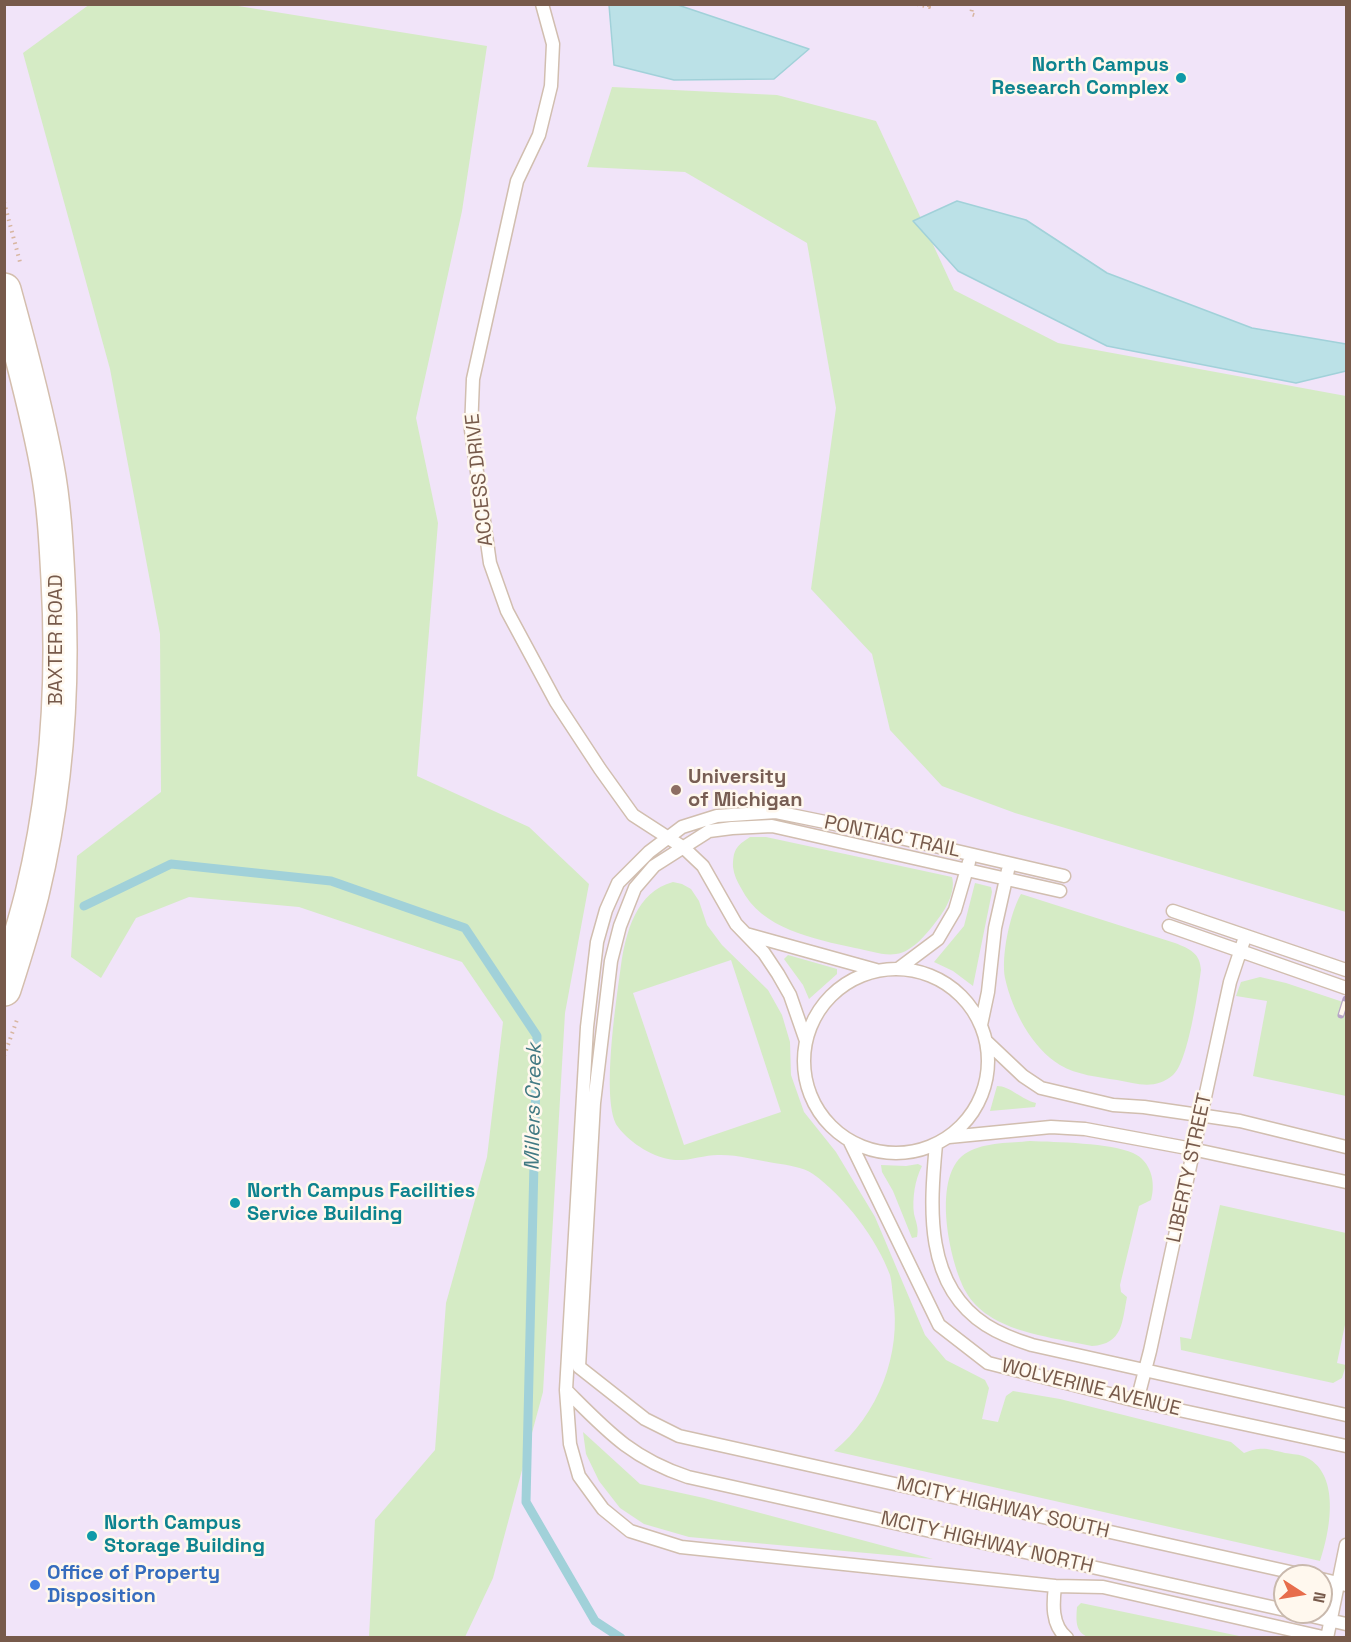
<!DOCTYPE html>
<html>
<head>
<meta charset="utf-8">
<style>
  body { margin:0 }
  #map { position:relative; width:1351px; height:1642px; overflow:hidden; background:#fdf4e8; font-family:"Space Grotesk",sans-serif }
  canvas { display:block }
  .frame { position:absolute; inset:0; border:6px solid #775a4b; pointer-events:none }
  .north { position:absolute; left:1273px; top:1564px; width:60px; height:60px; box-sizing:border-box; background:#fff8ee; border:2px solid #c9b9ad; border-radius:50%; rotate:102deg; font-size:16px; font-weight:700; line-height:24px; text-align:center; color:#775a4b }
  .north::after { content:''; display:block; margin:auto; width:21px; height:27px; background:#e76d4c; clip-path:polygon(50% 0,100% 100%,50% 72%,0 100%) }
</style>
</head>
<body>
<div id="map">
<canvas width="1351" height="1642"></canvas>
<div class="frame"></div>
<div class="north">N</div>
</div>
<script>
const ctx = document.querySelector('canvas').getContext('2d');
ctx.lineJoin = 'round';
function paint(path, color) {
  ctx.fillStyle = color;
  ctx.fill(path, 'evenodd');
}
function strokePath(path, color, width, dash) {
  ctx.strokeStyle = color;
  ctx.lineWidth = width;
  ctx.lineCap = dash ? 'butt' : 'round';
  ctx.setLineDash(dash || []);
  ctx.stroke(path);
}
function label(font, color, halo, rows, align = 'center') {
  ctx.font = font + ' "Space Grotesk",sans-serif';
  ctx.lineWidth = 5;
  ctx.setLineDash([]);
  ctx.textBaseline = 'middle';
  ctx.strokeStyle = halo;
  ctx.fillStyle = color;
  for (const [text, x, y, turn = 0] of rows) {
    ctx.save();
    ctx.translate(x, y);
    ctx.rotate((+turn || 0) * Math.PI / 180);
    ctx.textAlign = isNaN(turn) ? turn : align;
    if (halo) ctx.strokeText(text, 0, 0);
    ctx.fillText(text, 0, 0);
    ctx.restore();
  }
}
const education = new Path2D(`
  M5,5H1346V1637L5,1638ZM1285,1576H1321V1612H1285Z`);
const green = new Path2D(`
  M90,4L232,5L487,46L462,211L416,418L438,523L417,776L529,827L589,884L565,1013L543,1392L493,1578L465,1637H369L375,1520L435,1450L446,1303L487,1157L503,1022L462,962L299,907L189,897L136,918L101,978L71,957L77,856L161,792L160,634L110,369L23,53Z
  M612,87L777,95L876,121L954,290L1058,343L1346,396V912L1015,813L942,786L890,730L872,654L811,589L836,408L807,243L685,172L587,167Z
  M750,837H766L952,877C956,891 946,909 938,919C928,932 913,952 896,954C883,956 867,950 855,948C814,939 761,929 741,888C737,881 734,875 733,867C733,850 736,846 750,837Z
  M673,882L682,884L691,889L699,901L707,925L722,945L768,990L782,1015L790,1042L791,1075L804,1112L836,1152L875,1217L925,1335L946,1360L985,1380L989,1388L982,1419L998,1422L1006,1396L1013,1391L1060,1399L1231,1442L1244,1453C1262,1446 1267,1449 1285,1453C1290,1454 1297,1454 1303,1456C1342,1471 1330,1532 1320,1561L834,1451C878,1415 902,1354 893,1297C892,1290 892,1282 890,1275C877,1239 844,1196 813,1174C803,1167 787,1165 774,1163C756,1160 739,1155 721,1155C706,1154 690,1161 675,1160C654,1158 631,1144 618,1127C600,1103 617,996 621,965C626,932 636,892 673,882ZM731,960L781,1112L684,1145L633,993Z
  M975,883L991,887L992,892L973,986L953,971L934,962L964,926Z
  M1021,894L1175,943C1190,949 1200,953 1201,970C1198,991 1188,1063 1173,1075C1156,1090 1137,1084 1117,1080C1098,1077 1077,1075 1060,1065C1032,1048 1012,1010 1005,978C1001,956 1010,913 1021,894Z
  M788,955L837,969V974L809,999L803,985L784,959Z
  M1260,977L1286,983L1346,1003V1096L1253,1076L1267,1001L1236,996L1241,982Z
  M997,1086C1010,1086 1022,1100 1036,1103L1035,1107L990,1111Z
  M1030,1141C1056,1142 1111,1143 1133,1153C1151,1161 1156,1182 1151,1200L1139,1206L1120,1285L1121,1292L1127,1297C1122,1322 1123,1344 1092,1346C1060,1339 1015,1334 988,1315C981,1311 970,1300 966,1292C949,1262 930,1172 968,1152C986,1142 1011,1143 1030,1141Z
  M918,1164L922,1166C915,1179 912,1199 914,1214C916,1222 919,1228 917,1237L912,1238L893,1191L882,1172L881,1165L906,1166Z
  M1220,1205L1346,1233V1320L1337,1363L1346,1365L1342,1378L1333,1383L1181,1350L1180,1337L1191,1339Z
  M583,1432L640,1484L704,1498L933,1559L689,1537L644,1524L620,1508L599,1481L586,1454Z
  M1081,1603L1244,1637H1088C1075,1632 1076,1620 1077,1607Z`);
const water = new Path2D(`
  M609,5H678L809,49L774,79L674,80L614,65Z
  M957,201L1026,220L1107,273L1252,328L1346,344V371L1296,383L1107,346L958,271L913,221Z`);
const stream = new Path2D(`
  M84,906L171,864L331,881L465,928L537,1036L526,1502L595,1621L621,1638`);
const path = new Path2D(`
  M917,4L929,7V4
  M973,4L971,14L977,16
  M4,202L20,262
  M4,1056L18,1017`);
const lane = new Path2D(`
  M542,4L553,44L551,86L539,135L517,181L473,379L471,430L490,563L507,611L556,702L600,769L633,815L684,848L703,866L736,924L764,953L778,974L790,995L806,1041
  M1064,876L879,833L776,812L717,816L682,827L649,852L618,883L606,910L597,942L587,1027L566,1390L570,1444L579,1476L603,1509L630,1531L681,1547L1055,1586L1103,1587L1327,1638L1346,1545
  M1060,891L772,826L732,828L709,831L654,866L635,888L620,926L611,961L594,1103L579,1367L645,1419L679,1436L1308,1576
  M1173,911L1346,970
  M1169,926L1346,988
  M746,934L876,970
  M898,969L938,939L955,910L969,862
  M804 1061a92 92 0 1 1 184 0a92 92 0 1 1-184 0Z
  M981,1025L988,992L995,928L1008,870
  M986,1041L1023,1076L1041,1088L1113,1105L1144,1107L1240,1121L1346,1147
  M949,1137L1051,1127L1085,1129L1187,1148L1346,1182
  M850,1142L939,1325L988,1363L1137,1401L1346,1446
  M936,1144C930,1208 924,1285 986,1325C1000,1334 1016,1340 1032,1345L1346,1415
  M566,1390C607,1431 631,1458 688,1477L1285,1610
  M1137,1401L1150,1351L1230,982L1245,937
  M1321,1579L1346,1585
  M1055,1586C1053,1603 1051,1625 1067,1638
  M1294,1612L1346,1624`);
const secondary = new Path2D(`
  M4,290C20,348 36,407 47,466C54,503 56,541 58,579C64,684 57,791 32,894C24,926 14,958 4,989`);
const rail = new Path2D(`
  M1341,1015L1346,999`);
const markers = [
  [1181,78,6,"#0f9aa8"],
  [676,790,6,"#8d6e63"],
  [235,1203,6,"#0f9aa8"],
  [92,1536,6,"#0f9aa8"],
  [35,1585,6,"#3f7fe0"]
];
const cultureNames = [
  ["North Campus",1169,66,"right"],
  ["Research Complex",1169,89,"right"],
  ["North Campus Facilities",247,1192],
  ["Service Building",247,1215],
  ["North Campus",104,1524],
  ["Storage Building",104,1547]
];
const streetNames = [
  ["ACCESS DRIVE",480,480,-96],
  ["BAXTER ROAD",57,640,-90],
  ["PONTIAC TRAIL",892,837,12],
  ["LIBERTY STREET",1190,1168,-78],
  ["WOLVERINE AVENUE",1091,1388,14],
  ["MCITY HIGHWAY SOUTH",1003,1508,13],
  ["MCITY HIGHWAY NORTH",987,1543,13]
];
const educationNames = [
  ["University",688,778],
  ["of Michigan",688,801]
];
const shopNames = [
  ["Office of Property",47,1574],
  ["Disposition",47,1597]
];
const waterNames = [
  ["Millers Creek",534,1107,-89]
];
paint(education, '#f1e4f9');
paint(green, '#d5ebc5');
paint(water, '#bbe1e7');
strokePath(water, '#a1d1d9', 1.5);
strokePath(stream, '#a1d1d9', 9);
strokePath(lane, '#d1beaf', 15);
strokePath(secondary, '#d4bead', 36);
strokePath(path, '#d8b6a1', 4, [1.5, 4.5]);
strokePath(lane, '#fff', 12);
strokePath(secondary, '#fff', 33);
strokePath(rail, '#b7a5c7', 7);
strokePath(rail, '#fff8ee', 4.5, [14]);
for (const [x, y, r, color] of markers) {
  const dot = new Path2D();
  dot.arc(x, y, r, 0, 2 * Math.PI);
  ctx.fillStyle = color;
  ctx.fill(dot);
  strokePath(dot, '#fff8ee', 2);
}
label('bold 20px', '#0d838f', '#fff8ee', cultureNames, 'left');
label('20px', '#775a4b', '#fff8ee', streetNames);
label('bold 20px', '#785e54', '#fff8ee', educationNames, 'left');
label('bold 20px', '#366cbe', '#fff8ee', shopNames, 'left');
label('italic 21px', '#417983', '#fff8ee', waterNames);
</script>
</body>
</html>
